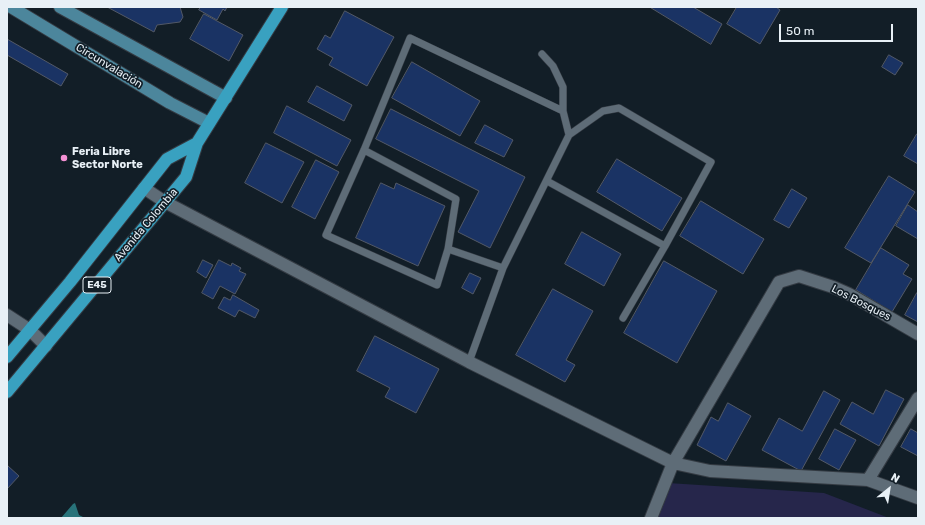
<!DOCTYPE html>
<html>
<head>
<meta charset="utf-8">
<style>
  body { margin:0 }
  #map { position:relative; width:925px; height:525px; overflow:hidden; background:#121e27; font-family:Rubik,sans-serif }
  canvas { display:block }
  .frame { position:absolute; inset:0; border:8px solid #e8f0f6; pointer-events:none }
  .north { position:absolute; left:869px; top:469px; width:40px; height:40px; -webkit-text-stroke:3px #121e27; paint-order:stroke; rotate:30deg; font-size:11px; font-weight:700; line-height:16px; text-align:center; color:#e8f0f6 }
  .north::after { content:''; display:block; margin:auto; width:14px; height:18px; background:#e8f0f6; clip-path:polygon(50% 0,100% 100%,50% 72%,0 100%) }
  .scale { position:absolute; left:779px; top:24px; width:114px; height:18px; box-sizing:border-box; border:2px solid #e8f0f6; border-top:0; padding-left:5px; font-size:12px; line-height:14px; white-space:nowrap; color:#e8f0f6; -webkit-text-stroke:3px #121e27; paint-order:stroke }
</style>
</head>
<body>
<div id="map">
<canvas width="925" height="525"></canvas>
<div class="frame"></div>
<div class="north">N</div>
<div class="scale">50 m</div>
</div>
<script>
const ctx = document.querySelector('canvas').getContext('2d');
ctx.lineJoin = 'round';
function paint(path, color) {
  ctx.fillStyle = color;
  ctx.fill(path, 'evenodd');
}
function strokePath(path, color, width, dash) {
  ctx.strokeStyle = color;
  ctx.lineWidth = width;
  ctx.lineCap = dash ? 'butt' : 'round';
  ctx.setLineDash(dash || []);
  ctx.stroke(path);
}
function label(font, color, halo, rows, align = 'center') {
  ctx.font = font + ' Rubik,sans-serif';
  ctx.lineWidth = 3.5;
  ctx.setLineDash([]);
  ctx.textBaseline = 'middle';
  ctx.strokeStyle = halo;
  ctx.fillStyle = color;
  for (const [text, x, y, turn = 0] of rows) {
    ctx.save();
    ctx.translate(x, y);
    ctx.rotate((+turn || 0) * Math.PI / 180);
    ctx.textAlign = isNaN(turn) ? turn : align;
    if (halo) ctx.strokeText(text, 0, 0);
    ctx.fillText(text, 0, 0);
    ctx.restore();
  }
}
const green = new Path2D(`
  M668,483L824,493L889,518H657Z`);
const water = new Path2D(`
  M75,503L79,515L85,518H61L73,504Z`);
const building = new Path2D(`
  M110,7H180L183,17L180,22L157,25L154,32L109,8Z
  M201,7H227L225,11L223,9L217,20L199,10Z
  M650,7H693L722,24L711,44Z
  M737,7H776L780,10L760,44L727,24Z
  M345,11L394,37L367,86L329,65L333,58L317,49L325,35L330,38Z
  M204,14L243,35L229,61L190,39Z
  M7,39L68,74L61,86L7,55Z
  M889,55L903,63L895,75L882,67Z
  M412,62L480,101L460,136L392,98Z
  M317,86L352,105L344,121L308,102Z
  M287,106L351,140L337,166L274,133Z
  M391,109L525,177L490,248L458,232L479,191L376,139Z
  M485,125L513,140L504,157L475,143Z
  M917,134H918V164L904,156Z
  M266,143L304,162L282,203L245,183Z
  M617,159L682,198L662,231L597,192Z
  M316,160L339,172L315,219L292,207Z
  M889,176L915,192L871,263L845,248Z
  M381,183L394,189L396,183L445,206L418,266L356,238Z
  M792,189L807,198L789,228L774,220Z
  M701,201L764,239L743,274L680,236Z
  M908,205L918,212V239L896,226Z
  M582,232L621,254L604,286L565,264Z
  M881,248L909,265L903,274L912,279L892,312L856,290Z
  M203,260L213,265L206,278L197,272Z
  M219,260L231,266L232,263L241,268L239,271L246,274L235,294L220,286L213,299L202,293Z
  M664,261L717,291L677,363L624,333Z
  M470,273L481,278L473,294L462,288Z
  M553,289L593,311L566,360L575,365L565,382L516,355Z
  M917,293L918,294V322L905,315Z
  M233,295L259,310L255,318L239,310L235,317L218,308L224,297L230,300Z
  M375,336L439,369L416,413L385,397L390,388L357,371Z
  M886,390L904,399L879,446L840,424L852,402L873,414Z
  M824,391L840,400L801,471L762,450L779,418L802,431Z
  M728,403L751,416L726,461L697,445L711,417L718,421Z
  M835,429L856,440L839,470L819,459Z
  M911,429L918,433V456L901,447Z
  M8,466L19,476L7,489V467Z`);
const lane = new Path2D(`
  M542,54L553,66L563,87V111
  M364,150L456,199L448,249L503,268
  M547,181L665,246L711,162L619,108L603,111L569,135
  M448,249L437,285L326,235L364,150L410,38L563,111L569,135L503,268L469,362
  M623,318L665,246`);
const street = new Path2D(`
  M144,188L165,202L469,362L673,463L710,471L868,480L918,498
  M7,315L30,330L46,346
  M868,480L918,398
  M651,518L673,463L779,282L799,276L833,287L849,294L918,334`);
const secondary = new Path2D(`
  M11,7L170,103L209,123
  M60,7L226,98`);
const primary = new Path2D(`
  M7,357L70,282L167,159L197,143
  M7,392L186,177L197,143L282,7`);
const markers = [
  [64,158,4,"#f491d4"]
];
const shields = [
  [97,285,28]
];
const shieldNames = [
  ["E45",97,285]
];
const streetNames = [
  ["Circunvalación",109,66,31],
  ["Avenida Colombia",146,225,-50],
  ["Los Bosques",861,303,27]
];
const poiNames = [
  ["Feria Libre",72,152],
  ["Sector Norte",72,165]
];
paint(green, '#26264b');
paint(water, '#28737a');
paint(building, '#1a3364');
strokePath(building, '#525967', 1);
strokePath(lane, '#343b43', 8);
strokePath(street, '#343b43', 14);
strokePath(secondary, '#343b43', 14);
strokePath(primary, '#343b43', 14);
strokePath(lane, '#5e6c77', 7);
strokePath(street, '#5e6c77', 12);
strokePath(secondary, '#4c869c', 12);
strokePath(primary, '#39a1c0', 12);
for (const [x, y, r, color] of markers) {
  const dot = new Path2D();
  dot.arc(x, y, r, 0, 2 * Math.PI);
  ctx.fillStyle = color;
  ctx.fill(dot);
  strokePath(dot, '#121e27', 1.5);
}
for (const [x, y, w] of shields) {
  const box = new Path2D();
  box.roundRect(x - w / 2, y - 8, w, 16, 3);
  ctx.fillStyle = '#121e27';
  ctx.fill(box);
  strokePath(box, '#e8f0f6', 1);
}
label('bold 10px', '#e8f0f6', null, shieldNames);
label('11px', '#e8f0f6', '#121e27', streetNames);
label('bold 11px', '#e8f0f6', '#121e27', poiNames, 'left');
</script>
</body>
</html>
